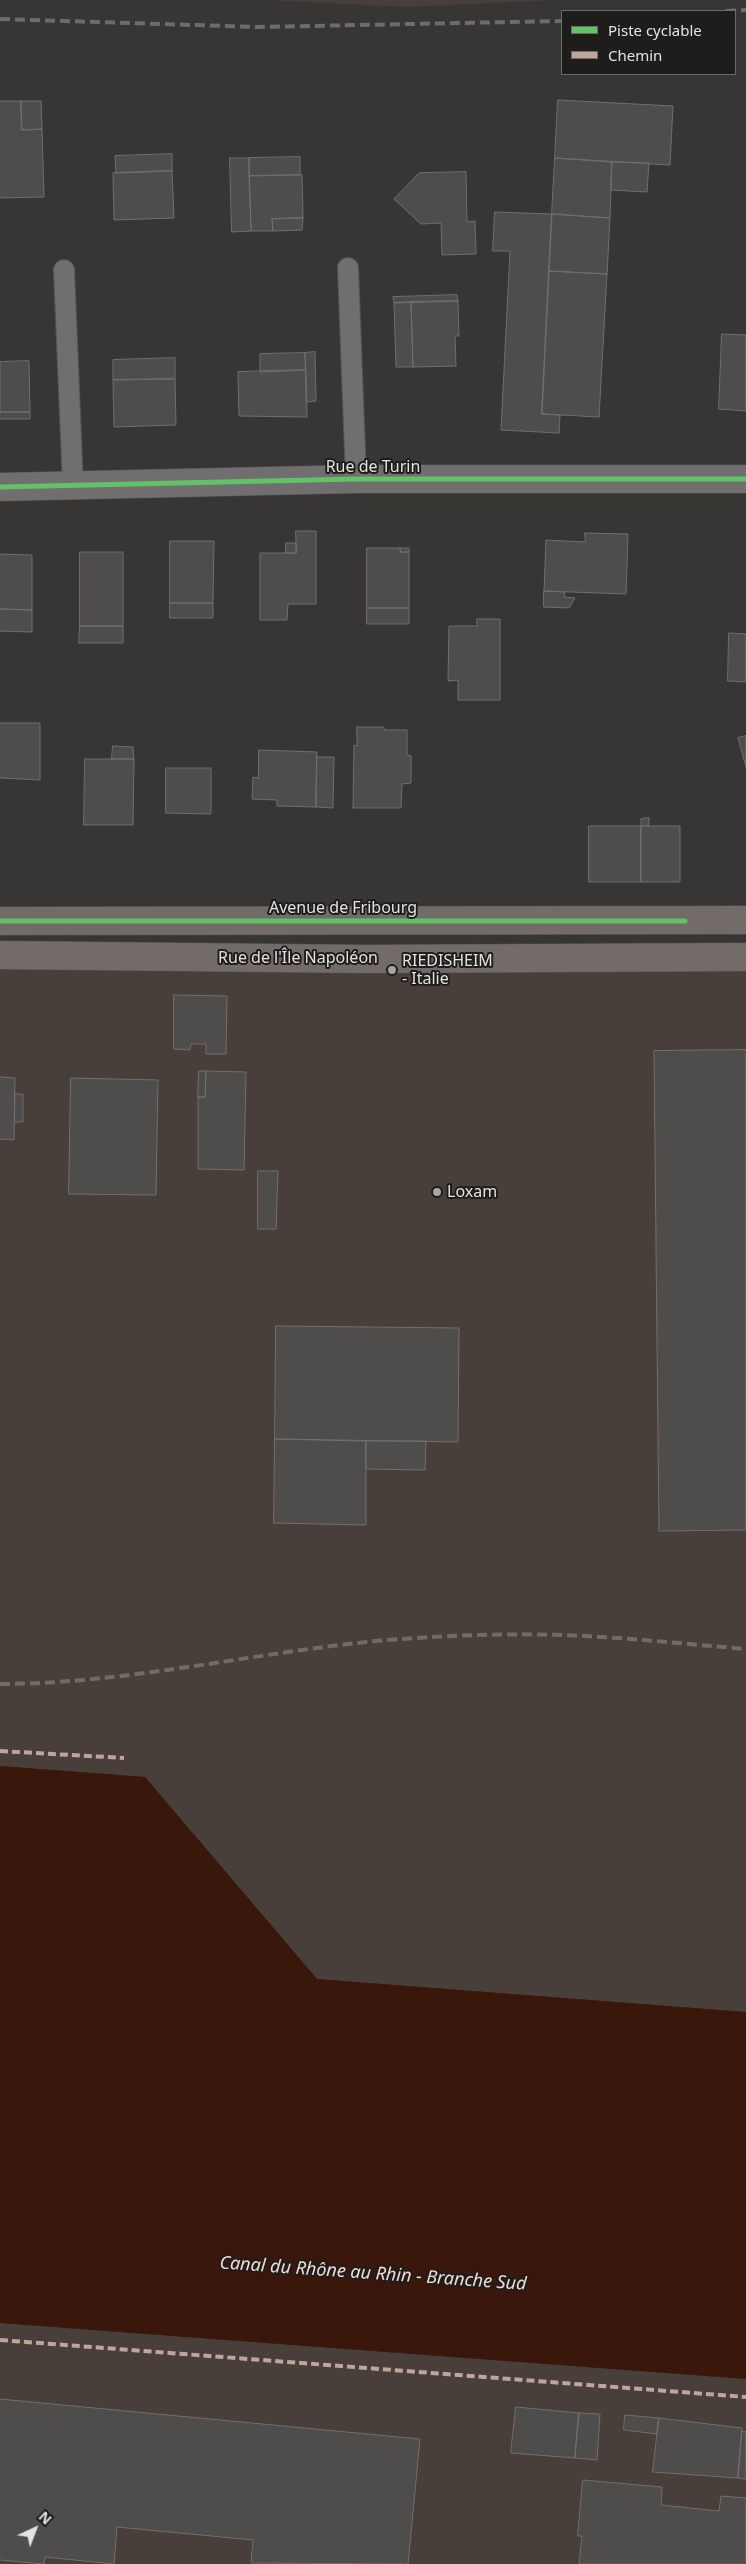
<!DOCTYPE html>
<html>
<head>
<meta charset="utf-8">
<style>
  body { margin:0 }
  #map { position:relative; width:746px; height:2564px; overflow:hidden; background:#383634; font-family:"Noto Sans",sans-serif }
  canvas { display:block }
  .legend { position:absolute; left:561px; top:10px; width:175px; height:65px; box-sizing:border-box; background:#1f1d1c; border:1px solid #6e6c6b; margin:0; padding:6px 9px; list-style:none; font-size:15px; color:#e4e2e1 }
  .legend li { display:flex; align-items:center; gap:10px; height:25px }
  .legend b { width:25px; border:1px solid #6e6c6b }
  .north { position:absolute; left:10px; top:2504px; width:50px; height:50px; -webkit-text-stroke:4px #1f1d1c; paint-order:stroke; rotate:43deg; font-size:14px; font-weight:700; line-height:20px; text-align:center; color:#e4e2e1 }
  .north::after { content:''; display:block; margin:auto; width:18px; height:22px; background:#e4e2e1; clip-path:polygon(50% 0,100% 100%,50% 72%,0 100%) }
</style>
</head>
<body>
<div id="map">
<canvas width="746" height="2564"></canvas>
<ul class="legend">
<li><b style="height:6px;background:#61c268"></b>Piste cyclable</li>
<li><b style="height:6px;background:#c0a59a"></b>Chemin</li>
</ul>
<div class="north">N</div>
</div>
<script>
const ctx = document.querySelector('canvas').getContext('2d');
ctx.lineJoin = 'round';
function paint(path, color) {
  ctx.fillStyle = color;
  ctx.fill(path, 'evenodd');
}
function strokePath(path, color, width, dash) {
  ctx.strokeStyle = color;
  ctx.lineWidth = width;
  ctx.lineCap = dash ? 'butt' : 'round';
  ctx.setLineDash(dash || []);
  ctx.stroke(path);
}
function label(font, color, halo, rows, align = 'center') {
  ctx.font = font + ' "Noto Sans",sans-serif';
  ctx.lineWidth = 4;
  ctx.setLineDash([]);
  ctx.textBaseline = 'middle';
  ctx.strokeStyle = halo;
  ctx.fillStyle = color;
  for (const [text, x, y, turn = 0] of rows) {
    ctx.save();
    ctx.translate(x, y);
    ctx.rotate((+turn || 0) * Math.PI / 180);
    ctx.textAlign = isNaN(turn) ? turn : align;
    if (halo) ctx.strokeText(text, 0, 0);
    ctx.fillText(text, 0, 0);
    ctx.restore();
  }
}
const built = new Path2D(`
  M269,0H555L407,7Z
  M746,955V2012L317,1979L145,1777L0,1766V960Z
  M0,2323L746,2379V2564H0Z`);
const water = new Path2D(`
  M0,1766L145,1777L317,1979L746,2012V2379L0,2323Z`);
const building = new Path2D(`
  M558,100L673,106L670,165L555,158Z
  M0,101H21L22,130L42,129L44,197L0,198Z
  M21,101H41L42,129L22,130Z
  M172,154V171L116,173L115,156Z
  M300,157V175L249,176V158Z
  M230,158H249L251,231L232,232Z
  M555,158L612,162L610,218L552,214Z
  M612,162L649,163L647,192L611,190Z
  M172,171L174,218L114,220L113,173Z
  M466,172L467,222L475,221L476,254L442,255L441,223L421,224L394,199L419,173Z
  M302,175L303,218L272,219L273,231H251L249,176Z
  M495,212L552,214L542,414L560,415L559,433L501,430L510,251H493Z
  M552,214L610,218L607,274L549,271Z
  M303,218L302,230L273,231L272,219Z
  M549,271L607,274L599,417L542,414Z
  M457,295L458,301L394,303L393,297Z
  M458,301L459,336H455L456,366L413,367L411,302Z
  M411,302L413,367H396L394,303Z
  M722,334L746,335V411L719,409Z
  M315,352L316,401L306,402L305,353Z
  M305,353L306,370L260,372V354Z
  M175,358V379L113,380V360Z
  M29,361L30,412H0V362Z
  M306,370L307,417L239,416L238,372Z
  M175,379L176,425L114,427L113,380Z
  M0,412H30V419H0Z
  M296,531H316V604H288L287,620H260V553H296Z
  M585,533L628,534L626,594L544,591L546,540L585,542Z
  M170,541H214L213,603H170Z
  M286,543H296V553H286Z
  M367,548H400L401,552H409V608H367Z
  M400,548H409V552H401Z
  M80,552H123V626H80Z
  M0,554L32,555V610L0,609Z
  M544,591L565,592L564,597L575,598L569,608L544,607Z
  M170,603H213V618H170Z
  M367,608H409V624H367Z
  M0,609L32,610V632L0,631Z
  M477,619H500V700H458V680L448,681L449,626H477Z
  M80,626H123V643H79Z
  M729,633L746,634V682L728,681Z
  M0,723H40V780L0,778Z
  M357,727H384V730H407V755L411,756V783L402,784L401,808H353L354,745L357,746Z
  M746,736V767L738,738Z
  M113,746L133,747L134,759H112Z
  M259,750L317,752L316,807L277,806V800L252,799L253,777L258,778Z
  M317,757H334L333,808L316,807Z
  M85,759H134L133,825H84Z
  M166,768H211V814L166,813Z
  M649,818V826H641V819Z
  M589,826H641V882H589Z
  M641,826H680V882H641Z
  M174,995L227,996L226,1054H206V1044H191L190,1050L174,1049Z
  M746,1050V1530L659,1531L654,1051Z
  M199,1071H206L205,1097H198Z
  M206,1071L246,1072L244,1170L198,1169V1097H205Z
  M0,1077L15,1078L14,1140L0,1139Z
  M71,1078L158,1080L156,1195L69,1194Z
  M15,1094H23V1122H15Z
  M258,1171H278L276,1229H258Z
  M276,1326L459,1328L458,1442L275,1439Z
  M275,1439L366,1441V1525L274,1523Z
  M366,1441H426L425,1470L366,1469Z
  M0,2399L420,2439L408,2564L251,2563L253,2540L117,2527L114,2564L45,2557L44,2564L0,2560Z
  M516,2407L579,2413L575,2458L511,2453Z
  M579,2413L600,2414L597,2460L575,2458Z
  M625,2415L659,2418L657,2434L624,2430Z
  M659,2418L742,2428L738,2478L653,2472Z
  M742,2431L746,2432V2479L738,2478Z
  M583,2480L662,2487L661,2505L719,2511L721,2496L746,2498V2564H579L582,2536H578Z`);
const lane = new Path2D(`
  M348,268L356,479
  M64,270L73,486`);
const street = new Path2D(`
  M0,487L356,479H746`);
const primary = new Path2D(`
  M0,921L746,920
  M0,955L366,959L746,957`);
const rail = new Path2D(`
  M726,11L746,10
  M0,19L258,27L562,21
  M0,1684C124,1684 252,1653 376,1641C437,1636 499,1633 561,1635C623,1637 685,1644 746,1649`);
const quiet = new Path2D(`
  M0,1751L124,1758
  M0,2340L746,2397`);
const cycleway = new Path2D(`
  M0,487L356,479H746
  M0,921H685`);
const markers = [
  [392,970,5,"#a8a6a4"],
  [437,1192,5,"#a8a6a4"]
];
const streetNames = [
  ["Rue de Turin",373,467],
  ["Avenue de Fribourg",343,908],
  ["Rue de l'Île Napoléon",298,958]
];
const poiNames = [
  ["RIEDISHEIM",402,961],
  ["- Italie",402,979],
  ["Loxam",447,1192]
];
const waterNames = [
  ["Canal du Rhône au Rhin - Branche Sud",373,2274,4]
];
paint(built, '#483f3b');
paint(water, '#39170a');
paint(building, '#4f4d4c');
strokePath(building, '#716f6d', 1);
strokePath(lane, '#575554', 22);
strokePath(street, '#575554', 29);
strokePath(primary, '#575554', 29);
strokePath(lane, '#706e6e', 20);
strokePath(street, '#706e6e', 28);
strokePath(primary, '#736b68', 28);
strokePath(rail, '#6e6c6a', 4, [10, 5]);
strokePath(quiet, '#c0a59a', 4, [8, 4]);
strokePath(cycleway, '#61c268', 5);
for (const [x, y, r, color] of markers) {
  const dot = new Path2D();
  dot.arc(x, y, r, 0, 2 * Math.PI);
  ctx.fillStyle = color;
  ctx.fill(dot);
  strokePath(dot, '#1f1d1c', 2);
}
label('16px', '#e4e2e1', '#1f1d1c', streetNames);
label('16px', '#e4e2e1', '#1f1d1c', poiNames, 'left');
label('italic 18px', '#f2dcd4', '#1f1d1c', waterNames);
</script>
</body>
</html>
